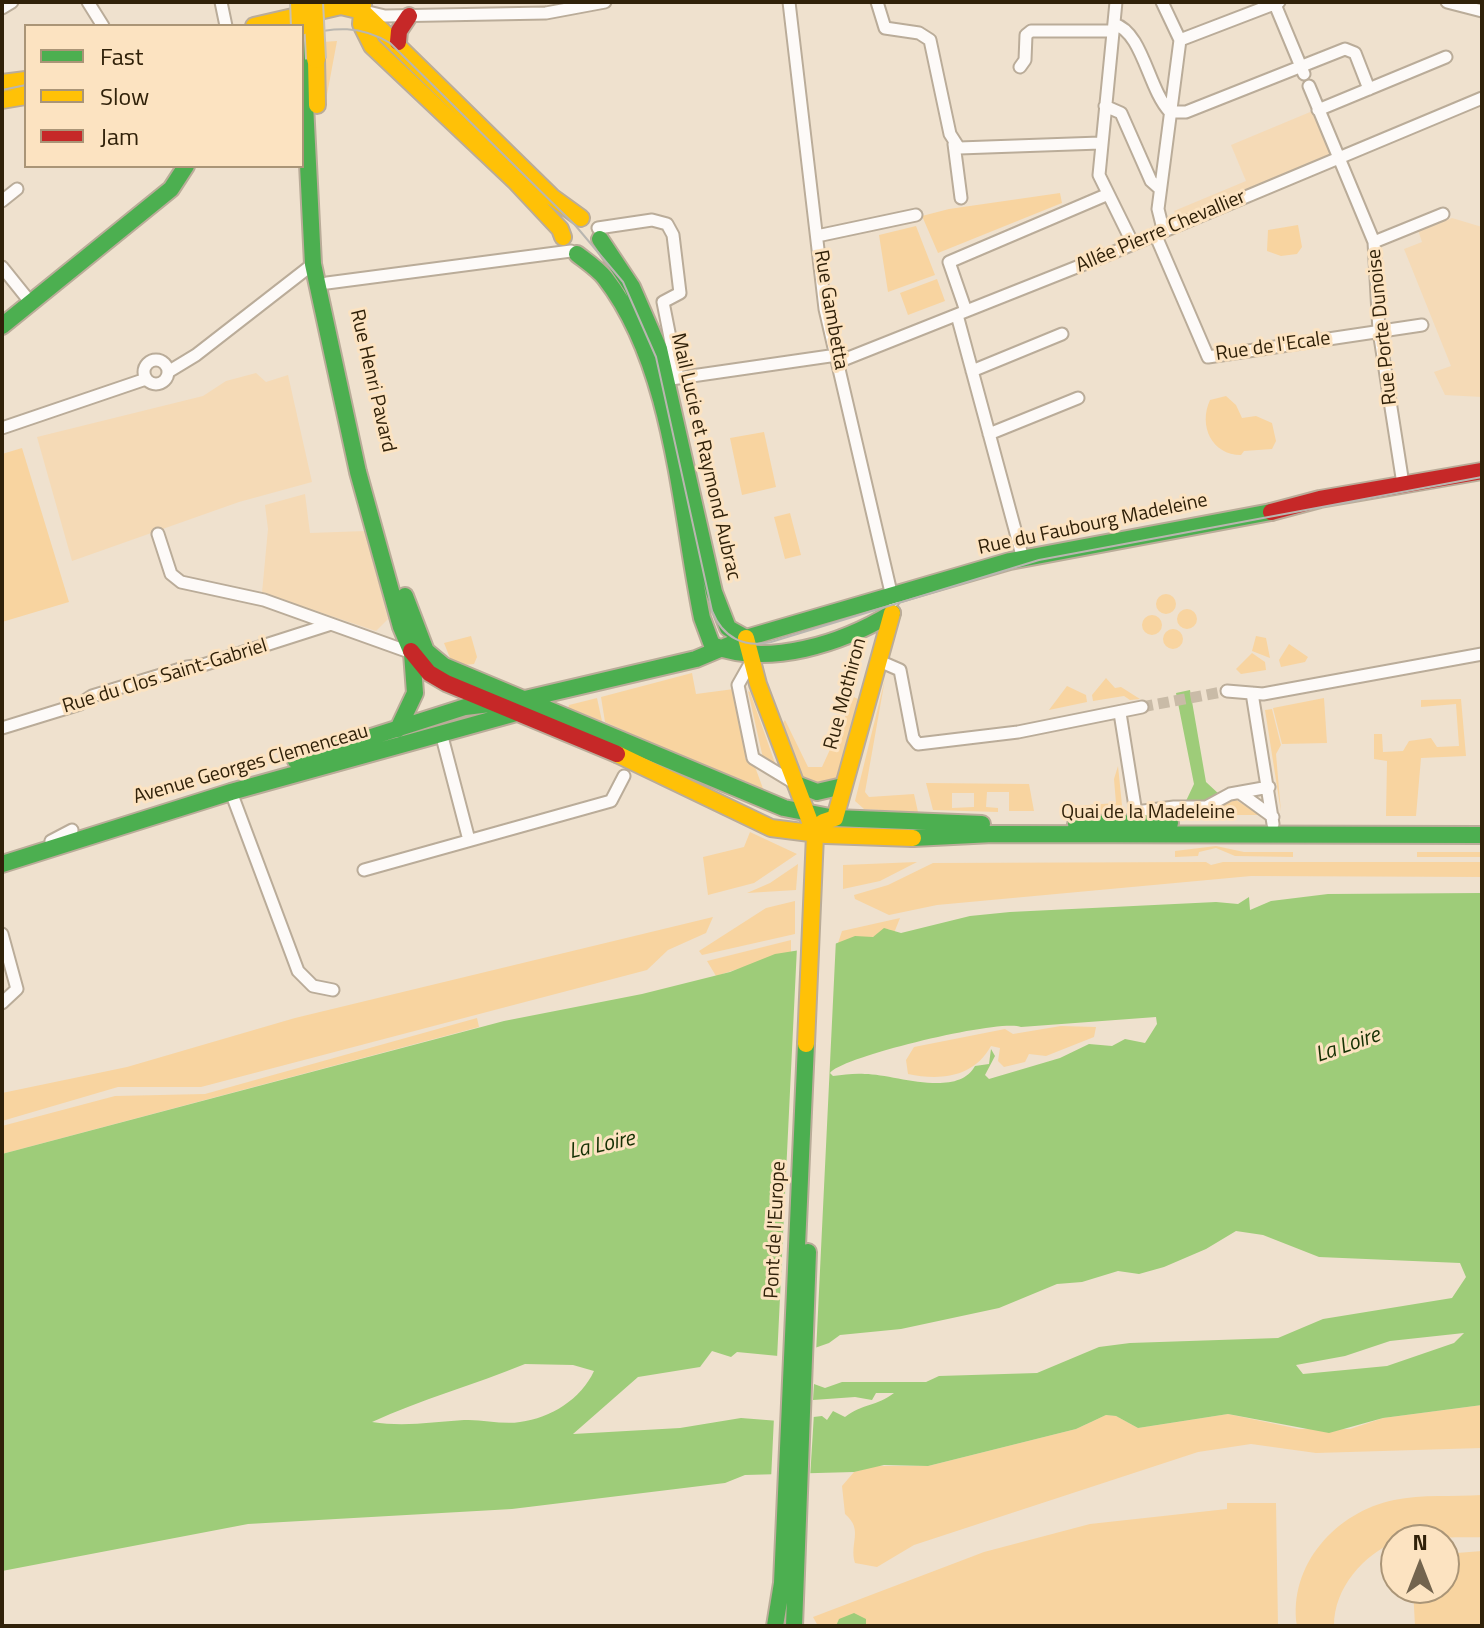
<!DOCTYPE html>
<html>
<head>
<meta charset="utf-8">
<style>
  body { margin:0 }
  #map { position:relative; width:1484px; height:1628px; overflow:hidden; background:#efe1ce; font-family:"Titillium Web",sans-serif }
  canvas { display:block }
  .frame { position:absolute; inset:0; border:4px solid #302109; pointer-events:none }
  .legend { position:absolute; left:24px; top:24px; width:280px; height:144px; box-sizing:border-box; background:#fce3c1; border:2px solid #aa9577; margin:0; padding:10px 14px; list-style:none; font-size:24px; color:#302109 }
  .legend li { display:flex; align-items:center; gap:16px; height:40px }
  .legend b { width:40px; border:2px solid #aa9577 }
  .north { position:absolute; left:1380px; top:1524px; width:80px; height:80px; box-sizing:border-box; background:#fce3c1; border:2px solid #aa9577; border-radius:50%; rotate:0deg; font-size:22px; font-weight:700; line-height:32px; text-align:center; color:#302109 }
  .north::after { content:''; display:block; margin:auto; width:28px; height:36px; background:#73644e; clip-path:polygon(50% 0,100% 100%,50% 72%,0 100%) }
</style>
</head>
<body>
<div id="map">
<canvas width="1484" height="1628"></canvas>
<div class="frame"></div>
<ul class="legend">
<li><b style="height:10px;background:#4caf50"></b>Fast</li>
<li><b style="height:10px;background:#ffc107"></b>Slow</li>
<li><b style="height:10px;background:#c62828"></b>Jam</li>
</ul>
<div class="north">N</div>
</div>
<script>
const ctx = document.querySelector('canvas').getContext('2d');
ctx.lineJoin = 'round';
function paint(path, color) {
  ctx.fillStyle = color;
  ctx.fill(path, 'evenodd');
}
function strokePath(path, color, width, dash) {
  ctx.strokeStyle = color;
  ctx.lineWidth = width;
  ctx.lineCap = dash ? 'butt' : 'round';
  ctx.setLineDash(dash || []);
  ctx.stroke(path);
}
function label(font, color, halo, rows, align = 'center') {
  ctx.font = font + ' "Titillium Web",sans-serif';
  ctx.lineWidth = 6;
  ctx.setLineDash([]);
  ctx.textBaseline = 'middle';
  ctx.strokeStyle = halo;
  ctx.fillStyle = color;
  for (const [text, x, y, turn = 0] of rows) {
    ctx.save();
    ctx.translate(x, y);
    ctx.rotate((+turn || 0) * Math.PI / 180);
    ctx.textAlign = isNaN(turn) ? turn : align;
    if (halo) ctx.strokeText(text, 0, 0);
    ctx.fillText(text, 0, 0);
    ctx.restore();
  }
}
const built = new Path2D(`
  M1315,110L1337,164L1183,225L1174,211L1246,181L1231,145Z
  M1452,218L1482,227V397L1445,395L1434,372L1451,366L1404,249L1422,242L1418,230Z
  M256,373L266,382L288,375L312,482L239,502L72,561L37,437L203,396L226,381Z
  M305,494L310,533L366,531L388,619L376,631L262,593L268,529L265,505Z`);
const green = new Path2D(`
  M337,41L326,100H325L322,42Z
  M1060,193L1062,203L938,253L922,216L949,209Z
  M1298,225L1302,247L1297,254L1281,256L1267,251L1268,230Z
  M916,226L935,275L888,292L879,235Z
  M937,279L945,301L908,315L900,293Z
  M1226,396L1236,405L1242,418L1256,416L1272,423L1276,441L1272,449L1244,451L1241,455C1212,455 1198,426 1210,400Z
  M764,432L776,487L742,495L730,438Z
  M22,448L69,602L2,622V454Z
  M790,513L801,555L785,559L774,517Z
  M1156 604a10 10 0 1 1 20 0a10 10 0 1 1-20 0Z
  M1177 619a10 10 0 1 1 20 0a10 10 0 1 1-20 0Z
  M1142 625a10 10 0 1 1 20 0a10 10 0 1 1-20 0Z
  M1163 639a10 10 0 1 1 20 0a10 10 0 1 1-20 0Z
  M471,636L477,657L474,664L464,665L450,658L444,643Z
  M1256,636L1266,638L1270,658L1252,651Z
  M1289,644L1308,657L1305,662L1281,667L1279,660Z
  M1252,653L1265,662L1266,670L1241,674L1236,669Z
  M692,673L696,694L734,689L748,751L745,758L754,764L765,794L605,722L601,697Z
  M1106,678L1115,688L1121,687L1140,699L1130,700L1124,696L1093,701L1092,695Z
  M885,679L865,792L869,797L914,794L918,812L864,809L855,801Z
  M1067,686L1086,695L1087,702L1049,710Z
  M748,691L750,692L776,766L763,758Z
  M854,697L858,699L841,762L842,772L826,787L802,781L782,724L785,720L808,767H822Z
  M597,698L602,721L568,708L569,705Z
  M1324,698L1327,743L1282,744L1273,708Z
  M1461,699L1466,756L1421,758L1416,816H1386L1387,761L1374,759V734H1382L1383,752L1403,751L1409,741L1431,738L1437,747L1459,746L1456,704L1421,707V700Z
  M1272,709L1281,745L1276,754L1281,812L1265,710Z
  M1118,766L1123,815L1092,814V808H1082L1081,814H1075L1074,806L1116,803L1114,779Z
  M926,783L1029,784L1034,811H1009V792H987L986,807L998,808V812L933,810ZM952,793H974V807L952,808Z
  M1236,800L1260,815H1171L1172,811Z
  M750,832L797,854L754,883L708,895L703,857L744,847Z
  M1216,846L1244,852H1293V857L1235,856L1216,848L1199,852L1198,856L1175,857V851Z
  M1417,852H1482V857H1417Z
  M917,862L880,881L843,889V865Z
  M1206,862L1211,865L1223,862H1482V877L1251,876L937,905L889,915L855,899L854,895L888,885L933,863Z
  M798,864L796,890L747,893L770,883Z
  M795,901V934L702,955L699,951L766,908Z
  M713,917L706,933L668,950L647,970L201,1087H118L2,1121V1093L127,1067L295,1018Z
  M900,918L894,933L889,929L873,937L838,943L842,931Z
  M791,940V952L716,976L707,961Z
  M477,1018L479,1027L2,1154V1126L115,1096L205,1094Z
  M1061,1026L1096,1027L1094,1037L1046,1056L1029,1054L1025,1062L1004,1067L998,1061L1000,1048L991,1046C974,1077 941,1081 908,1074L906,1060L914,1047L1005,1029L1013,1034Z
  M1482,1405V1448L1316,1453L1251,1444L1198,1452L914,1545L877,1567L855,1563C849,1543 864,1530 845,1514L842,1486L854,1472L875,1466H928L1076,1429L1106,1415L1116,1416L1138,1428L1228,1414L1299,1429H1350L1383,1418Z
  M1482,1495V1537C1465,1538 1407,1536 1396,1541C1364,1555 1334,1587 1334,1626H1297C1288,1565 1336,1512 1394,1500C1422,1494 1454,1497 1482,1495Z
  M1227,1503H1276L1278,1626H818L813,1617L984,1552L1090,1524L1227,1509Z
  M1482,1551V1626H1415L1413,1588H1444V1554Z`);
const water = new Path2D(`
  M1190,690L1206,782L1220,795L1211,800L1186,801L1194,784L1176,693Z
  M1482,893V1405L1383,1418L1329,1433L1228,1414L1138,1428L1116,1416L1106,1415L1076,1429L928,1466L884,1465L854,1472L745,1475L725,1483L512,1509L248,1524L2,1571V1154L504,1021L642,994L730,972L775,954L832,945L855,936L873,937L884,928L901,933L970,916L1010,912L1216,902L1238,904L1249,897L1250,910L1271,901L1328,894ZM1156,1017L1157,1024L1145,1043L1125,1039L1112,1046L1089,1044L1060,1058L989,1079L985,1075L995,1056L991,1049L989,1064L975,1066C957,1099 894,1074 865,1074C854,1073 844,1075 833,1076L830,1073C840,1057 1001,1018 1021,1027ZM1236,1231L1263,1235L1319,1257L1460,1263L1466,1277L1452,1298L1323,1319L1278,1338L1130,1343L1099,1347L1037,1373L939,1376L926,1382H842L825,1388L814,1384L813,1400L855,1397L872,1400L876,1393H894C877,1406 862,1404 845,1417L833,1411L827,1420L822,1416L779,1421L741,1418L680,1428L573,1434L638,1377L700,1367L712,1351L731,1357L737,1352L789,1357L829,1343L840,1335L901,1329L999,1308L1057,1284L1082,1282L1118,1271L1139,1274L1164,1267L1206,1249ZM1464,1333L1454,1343L1387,1366L1303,1374L1296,1365L1345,1356L1390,1341ZM525,1364L573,1365L594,1371C581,1399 551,1418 520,1422C502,1425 483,1419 464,1420C433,1422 404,1427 372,1422C422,1399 474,1385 525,1364Z
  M854,1613L866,1619V1626H836L839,1619Z`);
const pier = new Path2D(`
  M836,939L816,1353L789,1361L777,1359L797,947Z
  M814,1413L810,1479L771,1480L774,1417L794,1418Z`);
const streetTunnel = new Path2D(`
  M1142,707L1227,691`);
const street = new Path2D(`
  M88,2L103,26
  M221,2L226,26
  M789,2L825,309L893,601
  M877,2L885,28L919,33L930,40L950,134L959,148L1100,143
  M1116,2L1099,175L1133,244
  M1162,2L1180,40
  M1274,2L1304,74
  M1447,2L1482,11
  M2,8L12,2
  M364,11L385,16L546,13L605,2
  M1114,24C1143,32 1148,89 1170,112H1186L1345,49L1355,53L1369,89
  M1180,40L1279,2
  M1020,67L1025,60L1026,35L1031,31H1113
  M1309,86L1374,242L1379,331L1403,484
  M1105,106L1121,113L1151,181L1160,189
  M1318,110L1446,57
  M954,144L961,198
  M2,201L17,189
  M598,228L652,220L667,224L673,235L680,293L663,302L678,378
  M1163,229L1158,209L1180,40
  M1155,234L1208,357L1422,325
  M817,236L916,215
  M1374,242L1443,214
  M2,267L31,303
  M327,283L571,251
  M966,311L949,262L1106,195
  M957,315L1023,559
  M144 372a12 12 0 1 1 24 0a12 12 0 1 1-24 0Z
  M838,362L1107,255L1482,98
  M972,371L1062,334
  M168,372L196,355L313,264
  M671,379L837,355
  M2,428L146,379
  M989,434L1078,398
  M158,534L171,574L181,582L264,600L412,653
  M877,660L900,670L913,738L918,744L1018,732L1142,707
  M751,662L738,685L753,758L796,784
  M1227,691L1263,694L1482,654
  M1252,693L1273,824
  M1120,713L1137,819
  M2,728L80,704L92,696L187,667L203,665L328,625
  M441,733L469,840
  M231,792L298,971L313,986L333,990
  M1240,793L1273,817
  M1136,812L1174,807H1206L1230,794L1269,787
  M51,841L72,830
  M364,870L611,801L624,776
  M2,934L17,989L2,1003`);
const fast = new Path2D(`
  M302,44L313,264L358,472L401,627L411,651
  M600,239L632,287L659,349L714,592L728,628L746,638
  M577,254C586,261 598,269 605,278C674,367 680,511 702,618L712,645C768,668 843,643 892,613
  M2,326L171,189L186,166
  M405,596L426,651L444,666L784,808L835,818L982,824
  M525,699L696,659L746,638L1010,561L1271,512
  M398,729L415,693L412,653
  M296,761L465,707L490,704
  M796,784L817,792L843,786
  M1076,824L1170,823
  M913,838L993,834L1482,835
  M2,864L231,792L516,713
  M775,1626L782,1583L806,1044
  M794,1626L808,1252`);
const slow = new Path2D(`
  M363,4L361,24L372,46L515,181L560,229L563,237
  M254,26L341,6L362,11L552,197L581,218
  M316,59L317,105
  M2,83L26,80
  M2,100L26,96
  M746,638L758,684L815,835L806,1044
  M617,754L771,828L826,835L913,838
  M823,822L835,818L892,613`);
const jam = new Path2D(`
  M398,42L399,31L409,16
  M1271,512L1320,499L1482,471
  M411,651L429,673L446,683L617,754`);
const tram = new Path2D(`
  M302,35C335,27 360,25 390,43L575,225L623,282L656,357L712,611C723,638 744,648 771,642L1039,560L1482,477
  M2,90L26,85`);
const slowBridge = new Path2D(`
  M300,2L301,26
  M313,2L316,59`);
const streetNames = [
  ["Allée Pierre Chevallier",1161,232,-23],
  ["Rue Gambetta",830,310,80],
  ["Rue Porte Dunoise",1383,327,-96],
  ["Rue de l'Ecale",1273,347,-8],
  ["Rue Henri Pavard",372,381,77],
  ["Mail Lucie et Raymond Aubrac",705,457,77],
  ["Rue du Faubourg Madeleine",1093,525,-12],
  ["Rue du Clos Saint-Gabriel",165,677,-17],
  ["Rue Mothiron",846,694,-75],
  ["Avenue Georges Clemenceau",251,765,-16],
  ["Quai de la Madeleine",1148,813],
  ["Pont de l'Europe",776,1230,-87]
];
const waterNames = [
  ["La Loire",1348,1046,-19],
  ["La Loire",602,1146,-12]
];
paint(built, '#f5dab6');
paint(green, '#f8d4a0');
paint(water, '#9ecc79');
paint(pier, '#efe1ce');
strokePath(streetTunnel, '#c9bba7', 11, [11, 5.5]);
strokePath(street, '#baac99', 15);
strokePath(fast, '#baac99', 20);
strokePath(slow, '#baac99', 20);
strokePath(jam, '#baac99', 20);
strokePath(street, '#fdfaf8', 11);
strokePath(fast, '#4caf50', 16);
strokePath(slow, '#ffc107', 16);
strokePath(jam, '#c62828', 16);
strokePath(tram, '#b9b6b0', 2);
strokePath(slowBridge, '#c8c0b3', 22, []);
strokePath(slowBridge, '#ffc107', 18);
label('20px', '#302109', '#fce3c1', streetNames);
label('italic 22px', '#163104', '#fce3c1', waterNames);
</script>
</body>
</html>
